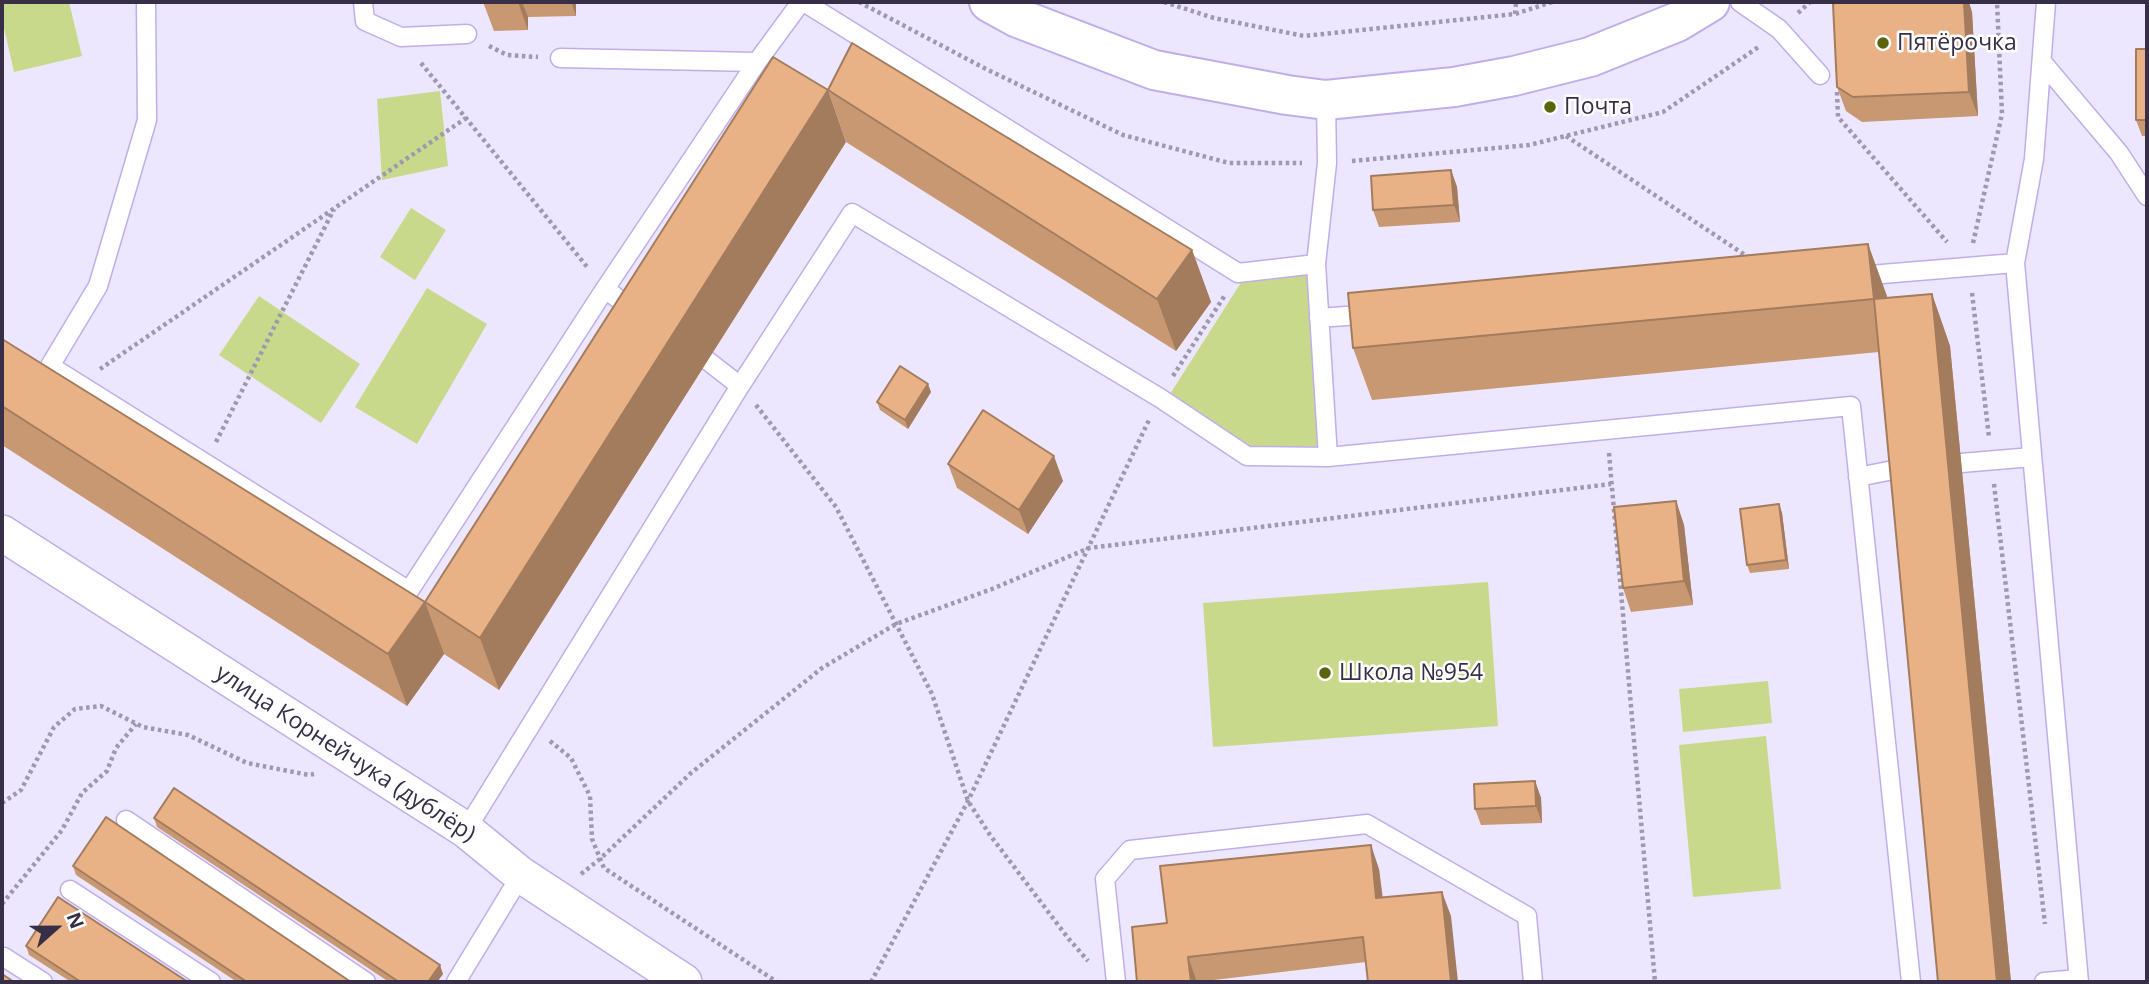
<!DOCTYPE html>
<html>
<head>
<meta charset="utf-8">
<style>
  body { margin:0 }
  #map { position:relative; width:2149px; height:984px; overflow:hidden; background:#ece6ff; font-family:"Open Sans",sans-serif }
  canvas { display:block }
  .frame { position:absolute; inset:0; border:4px solid #362f47; pointer-events:none }
  .north { position:absolute; left:21px; top:893px; width:70px; height:70px; -webkit-text-stroke:5px #fff; paint-order:stroke; rotate:69deg; font-size:19px; font-weight:700; line-height:28px; text-align:center; color:#362f47 }
  .north::after { content:''; display:block; margin:auto; width:24px; height:32px; background:#362f47; clip-path:polygon(50% 0,100% 100%,50% 72%,0 100%) }
</style>
</head>
<body>
<div id="map">
<canvas width="2149" height="984"></canvas>
<div class="frame"></div>
<div class="north">N</div>
</div>
<script>
const ctx = document.querySelector('canvas').getContext('2d');
ctx.lineJoin = 'round';
function paint(path, color) {
  ctx.fillStyle = color;
  ctx.fill(path, 'evenodd');
}
function strokePath(path, color, width, dash) {
  ctx.strokeStyle = color;
  ctx.lineWidth = width;
  ctx.lineCap = dash ? 'butt' : 'round';
  ctx.setLineDash(dash || []);
  ctx.stroke(path);
}
function label(font, color, halo, rows, align = 'center') {
  ctx.font = font + ' "Open Sans",sans-serif';
  ctx.lineWidth = 5;
  ctx.setLineDash([]);
  ctx.textBaseline = 'middle';
  ctx.strokeStyle = halo;
  ctx.fillStyle = color;
  for (const [text, x, y, turn = 0] of rows) {
    ctx.save();
    ctx.translate(x, y);
    ctx.rotate((+turn || 0) * Math.PI / 180);
    ctx.textAlign = isNaN(turn) ? turn : align;
    if (halo) ctx.strokeText(text, 0, 0);
    ctx.fillText(text, 0, 0);
    ctx.restore();
  }
}
const green = new Path2D(`
  M2,2H69L82,56L14,72L2,19Z
  M440,91L448,166L382,180L377,99Z
  M411,208L446,230L415,280L380,257Z
  M1307,275L1319,447L1246,446L1170,394L1242,281Z
  M427,288L487,324L417,444L355,407Z
  M259,296L360,364L321,423L219,355Z
  M1488,582L1498,726L1213,747L1203,603Z
  M1768,681L1772,723L1683,732L1679,689Z
  M1766,736L1781,889L1693,897L1679,745Z`);
const path = new Path2D(`
  M859,2L986,69L1123,135L1229,163H1302
  M1164,2L1214,18L1304,36L1515,14L1552,2
  M1798,13L1810,2
  M1515,14L1516,2
  M489,46L507,55L538,57
  M421,63L588,268
  M1837,92L1838,117L1947,242
  M1566,136L1748,257
  M1352,161L1529,145L1663,112L1760,46
  M1973,243L2002,114L1997,2
  M1972,293L1989,437
  M100,369L466,118
  M1173,376L1225,295
  M756,405L836,507L932,694L968,801L990,835L1068,938L1088,961
  M216,442L334,209
  M1609,453L1655,982
  M1994,484L2045,924
  M550,741L571,758L590,796L592,839L604,868L777,982
  M2,803L21,790L54,727L75,709L101,706L143,727L188,735L247,763L309,775L314,774
  M581,874L600,859L691,773L822,668L896,624L992,589L1089,548L1611,484
  M2,904L62,830L82,793L107,771L116,748L136,724
  M871,982L968,801L1149,420`);
const service = new Path2D(`
  M146,2L147,120L98,286L50,366L409,591L605,289L636,312
  M363,2L365,21L401,37L467,34
  M804,2L1238,273L1316,264
  M1740,2L1779,29L1820,75
  M2046,2L2034,159L2015,263L2079,982
  M560,58L757,62
  M2043,63L2119,153L2147,196
  M1858,276L2015,263
  M605,289L757,62L801,2
  M1319,318L1373,314
  M708,361L740,386L852,213L1160,398L1247,456L1328,457L1316,264L1327,163L1326,100
  M1328,457L1851,406L1911,982
  M1961,463L2032,457
  M1858,477L1903,468
  M126,820L366,982
  M466,830L740,386
  M70,890L211,982
  M4,957L43,982
  M456,982L521,875
  M1116,982L1105,879L1130,850L1367,824L1527,916L1533,982
  M2044,982L2078,979`);
const minor = new Path2D(`
  M2,533L466,830L521,875L684,982`);
const tertiary = new Path2D(`
  M989,2L1018,18L1154,70L1287,95L1326,100L1454,87L1514,76L1590,57L1677,22L1710,2`);
const wall = new Path2D(`
  M483,2H576V16L528,17V30L494,31Z
  M1972,12L1978,116L1862,122L1846,111L1837,87Z
  M2147,49V136H2142L2136,120Z
  M828,90L1192,250L1211,302L1176,351L846,142Z
  M846,142L499,690L444,654L407,706L2,445V339L425,602Z
  M1451,170L1457,187L1460,222L1379,227L1373,210Z
  M1868,244L1887,298L1932,294L1950,346L2011,982H1938L1879,352L1372,400L1353,348Z
  M931,392L908,429L880,410L877,402Z
  M948,464L1063,481L1028,534L957,488Z
  M1676,501L1684,525L1693,605L1631,612L1623,588Z
  M1779,504L1782,513L1789,569L1750,573L1747,565Z
  M1535,781L1541,798L1542,823L1481,825L1475,809Z
  M154,818L443,974L437,982H389L157,827Z
  M73,866L351,982H237L76,875Z
  M1379,869L1383,898L1451,916L1366,962L1197,982H1137L1167,923Z
  M26,946L188,982H71L29,955Z`);
const shadedWall = new Path2D(`
  M518,2H522L528,17V30Z
  M571,2H576V16Z
  M1964,2H1969L1972,12L1978,116L1969,92Z
  M828,90L846,142L499,690L480,638Z
  M1451,170L1457,187L1460,222L1454,205Z
  M1868,244L1887,296L1892,351L1874,299Z
  M1192,250L1211,302L1176,351L1157,299Z
  M1932,294L1950,346L2011,982H1997Z
  M928,384L931,392L908,429L905,420Z
  M1054,456L1063,481L1028,534L1019,510Z
  M1676,501L1684,525L1693,605L1684,581Z
  M1779,504L1782,513L1789,569L1786,560Z
  M425,602L444,654L407,706L388,654Z
  M1535,781L1541,798L1542,823L1536,806Z
  M1371,845L1379,869L1385,922L1376,898Z
  M1442,892L1451,916L1458,982H1451Z
  M1188,957L1197,982H1191Z
  M440,965L443,974L437,982H428Z`);
const building = new Path2D(`
  M1837,2H1964L1969,92L1853,97L1837,87L1833,4Z
  M852,43L1192,250L1157,299L828,90Z
  M2136,49H2147V120H2136Z
  M773,57L828,90L480,638L425,602L388,654L2,406V339L425,602Z
  M1451,170L1454,205L1373,210L1371,176Z
  M1868,244L1874,299L1353,348L1348,293Z
  M1932,294L1997,982H1938L1874,299Z
  M900,366L928,384L905,420L877,402Z
  M983,410L1054,456L1019,510L948,464Z
  M1676,501L1684,581L1623,588L1614,507Z
  M1779,504L1786,560L1747,565L1740,509Z
  M1535,781L1536,806L1475,809L1474,784Z
  M174,788L440,965L428,982H399L154,818Z
  M106,817L351,982H247L73,866Z
  M1371,845L1376,898L1442,892L1451,982H1368L1363,937L1188,957L1191,982H1137L1132,927L1167,923L1160,866Z
  M58,897L188,982H81L26,946Z
  M2,974L14,982H2Z`);
const markers = [
  [1883,43,7,"#59660b"],
  [1550,107,7,"#59660b"],
  [1325,673,7,"#59660b"]
];
const poiNames = [
  ["Пятёрочка",1897,43],
  ["Почта",1564,107],
  ["Школа №954",1339,673]
];
const streetNames = [
  ["улица Корнейчука (дублёр)",345,754,33]
];
paint(green, '#c9d98b');
strokePath(service, '#c0aeea', 21);
strokePath(minor, '#c0aeea', 38);
strokePath(tertiary, '#c0aeea', 42);
strokePath(path, '#9e98b0', 4.5, [3.5, 3.5]);
strokePath(service, '#fff', 18);
strokePath(minor, '#fff', 35);
strokePath(tertiary, '#fff', 38);
paint(wall, '#c89873');
paint(shadedWall, '#a37c5e');
paint(building, '#e9b186');
strokePath(building, '#a37c5e', 2);
for (const [x, y, r, color] of markers) {
  const dot = new Path2D();
  dot.arc(x, y, r, 0, 2 * Math.PI);
  ctx.fillStyle = color;
  ctx.fill(dot);
  strokePath(dot, '#fff', 2.5);
}
label('23px', '#362f47', '#fff', poiNames, 'left');
label('23px', '#362f47', '#fff', streetNames);
</script>
</body>
</html>
